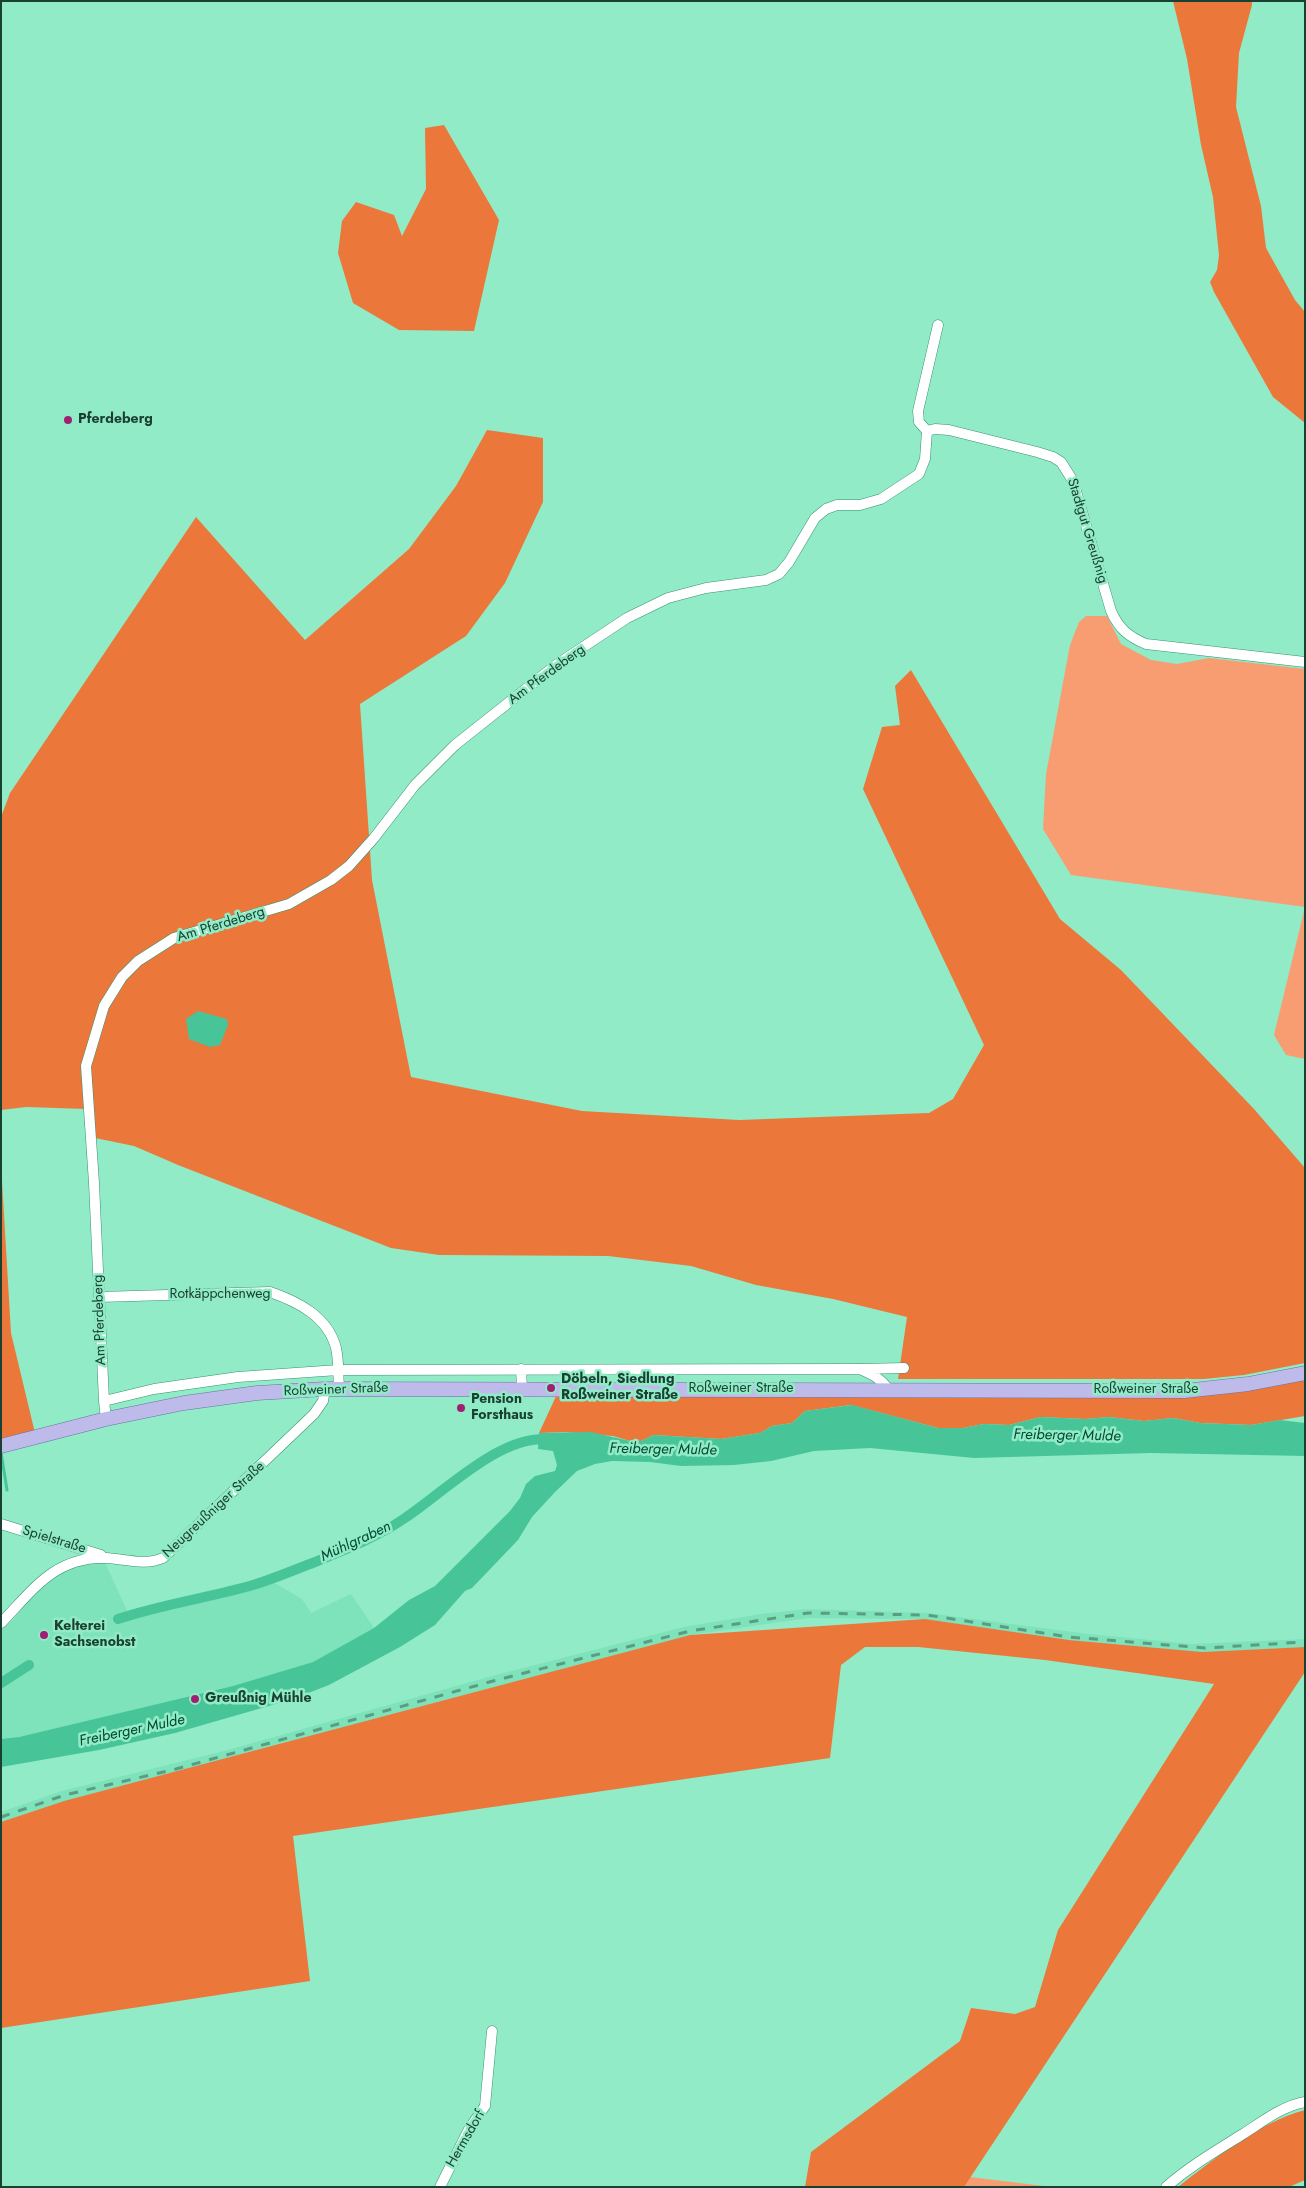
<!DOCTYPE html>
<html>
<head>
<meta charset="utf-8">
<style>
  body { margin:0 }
  #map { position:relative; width:1306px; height:2188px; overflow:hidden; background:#91ebc7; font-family:Jost,sans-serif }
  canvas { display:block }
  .frame { position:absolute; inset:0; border:2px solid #1a4032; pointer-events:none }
</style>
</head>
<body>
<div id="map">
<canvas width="1306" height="2188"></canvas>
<div class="frame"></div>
</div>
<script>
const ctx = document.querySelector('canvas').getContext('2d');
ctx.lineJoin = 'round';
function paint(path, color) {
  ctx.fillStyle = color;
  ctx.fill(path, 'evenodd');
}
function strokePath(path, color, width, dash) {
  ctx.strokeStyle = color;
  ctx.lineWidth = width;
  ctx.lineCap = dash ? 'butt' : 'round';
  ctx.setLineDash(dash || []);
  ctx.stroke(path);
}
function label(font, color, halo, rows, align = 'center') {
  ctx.font = font + ' Jost,sans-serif';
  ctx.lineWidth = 5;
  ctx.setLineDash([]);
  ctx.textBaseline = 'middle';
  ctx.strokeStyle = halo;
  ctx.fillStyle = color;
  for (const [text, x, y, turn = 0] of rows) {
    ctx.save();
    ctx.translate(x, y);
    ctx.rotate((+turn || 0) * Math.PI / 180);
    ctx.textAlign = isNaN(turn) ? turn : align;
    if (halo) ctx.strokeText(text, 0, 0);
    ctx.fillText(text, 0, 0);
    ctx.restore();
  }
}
const built = new Path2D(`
  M104,1561L131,1619L273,1582L302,1599L311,1613L351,1594L374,1628L313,1662L233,1686L19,1737L1,1739V1630L14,1619L31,1596L58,1571Z
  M807,1609L927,1613L1088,1634L1193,1644L1305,1639V1647L1202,1652L1069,1640L925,1619L808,1618L690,1635L64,1801L1,1822V1812L62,1791L224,1751L492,1676L684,1627L761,1614Z`);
const green = new Path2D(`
  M1086,616H1107L1121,644L1151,660L1177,664L1209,658L1305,669V1059L1286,1055L1274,1035L1305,907L1071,875L1043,829L1046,774L1070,645L1079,622Z
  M970,2177L1052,2187H964Z`);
const forest = new Path2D(`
  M1173,1H1252V5L1239,53L1236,107L1261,206L1266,248L1295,300L1305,312V423L1273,397L1214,292L1210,282L1217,270L1219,255L1213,197L1201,145L1187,59Z
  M444,125L499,220L474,331L399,330L353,303L338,253L342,221L356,202L394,215L402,236L426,189L425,128Z
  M487,430L543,438V502L505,583L466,636L360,704L372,880L411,1077L582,1111L739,1120L929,1113L953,1099L984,1045L863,789L882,727L900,725L895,686L911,670L1060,919L1121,970L1254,1109L1305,1168V1363L1244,1375L1204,1379H898L907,1317L833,1299L756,1285L691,1266L608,1256L439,1255L391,1248L178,1165L134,1146L95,1138V1115L87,1109L26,1107L1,1110V817L10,793L196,517L305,640L409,549L456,486Z
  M1,1164L11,1333L35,1433L1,1441Z
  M1305,1378V1416L1251,1425L1200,1423L1173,1418L1144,1421L1109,1417L1085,1419L1041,1417L1009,1425L984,1424L963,1428H938L851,1405L805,1411L792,1423L772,1426L760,1433L721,1439L654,1435L641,1441H630L613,1436L565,1432L539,1433L558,1392L1104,1395Z
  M925,1619L1069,1640L1202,1652L1305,1647V1672L964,2187H805L811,2152L960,2041L971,2008L1015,2014L1035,2007L1058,1930L1214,1684L1045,1660L918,1647H865L841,1665L830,1758L293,1836L310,1981L1,2028V1822L64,1801L690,1635Z
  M1305,2110V2180L1289,2187H1178C1215,2158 1260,2122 1305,2110Z`);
const water = new Path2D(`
  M198,1011L227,1019L228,1025L220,1045L210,1047L189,1039L186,1019Z
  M852,1405L938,1428H963L984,1424L1009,1425L1041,1417L1085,1419L1109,1417L1144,1421L1173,1418L1200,1423L1251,1425L1280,1420L1305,1423V1456L1151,1453L974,1458L870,1448L814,1451L771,1461L734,1465L681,1466L650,1462L612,1461L595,1464L577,1471L555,1492L532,1517L518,1540L472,1588L465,1591L435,1625L400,1647L329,1685L293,1699L175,1733L99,1750L1,1767V1739L19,1737L233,1686L313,1662L374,1628L409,1600L435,1586L510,1511L520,1498L526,1484L535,1476L555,1471L557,1465L553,1451L538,1449L539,1433L591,1432L630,1441H641L654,1435L721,1439L760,1433L772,1426L792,1423L805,1411Z`);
const stream = new Path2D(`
  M1,1452L7,1490`);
const canal = new Path2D(`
  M118,1619C162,1604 208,1598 253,1585C273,1579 291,1571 310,1564C342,1551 376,1538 405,1518C443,1493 504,1431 551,1440
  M1,1683L29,1665`);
const minor = new Path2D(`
  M927,431L935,429L949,430L1037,452L1053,457L1061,462L1073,481L1111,611C1119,629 1129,637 1146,644L1305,662
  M99,1297L270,1292C299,1302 328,1317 336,1348C339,1361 338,1375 339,1388
  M521,1369L522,1388
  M861,1369L904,1368
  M104,1401L154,1389L238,1377L338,1370L860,1369C871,1374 881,1378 888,1389
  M106,1419L104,1401L94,1183L86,1066L104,1006L122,977L138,961L174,938L289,904L331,880L349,866L374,838L415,785L455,745L556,665L627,618L668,598L706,588L766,580L779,574L789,562L815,518L826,509L837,505H860L881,499L919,474L925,459L927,431L919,422L918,411L938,325
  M1,1524L101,1555
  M1,1623C33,1590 55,1556 106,1558C126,1559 144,1566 163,1558L314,1414L323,1401L325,1389
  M440,2187L469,2129L485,2106L492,2031
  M1166,2187C1190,2166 1216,2151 1243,2134C1262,2122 1282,2106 1305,2102`);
const major = new Path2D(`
  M1,1446L106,1419L184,1403L257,1393L325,1389L1184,1391L1248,1384L1305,1373`);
const rail = new Path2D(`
  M1,1817L65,1795L176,1769L493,1681L690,1631L808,1613L927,1615L1069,1637L1205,1648L1305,1642`);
const markers = [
  [68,420,5,"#9f2072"],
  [551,1388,5,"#9f2072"],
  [461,1408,5,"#9f2072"],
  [44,1635,5,"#9f2072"],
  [195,1699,5,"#9f2072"]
];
const poiNames = [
  ["Pferdeberg",78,420],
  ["Döbeln, Siedlung",561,1380],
  ["Roßweiner Straße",561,1396],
  ["Pension",471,1400],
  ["Forsthaus",471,1416],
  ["Kelterei",54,1627],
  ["Sachsenobst",54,1643],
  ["Greußnig Mühle",205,1699]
];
const streetNames = [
  ["Stadtgut Greußnig",1087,531,73],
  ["Am Pferdeberg",547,675,-36],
  ["Am Pferdeberg",221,925,-17],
  ["Rotkäppchenweg",220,1295],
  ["Am Pferdeberg",100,1320,-92],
  ["Roßweiner Straße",741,1389],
  ["Roßweiner Straße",336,1390,-2],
  ["Roßweiner Straße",1146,1390],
  ["Neugreußniger Straße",214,1510,-43],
  ["Spielstraße",54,1540,17],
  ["Hermsdorf",466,2139,-60]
];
const waterNames = [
  ["Freiberger Mulde",1067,1436,1],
  ["Freiberger Mulde",663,1450,1],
  ["Mühlgraben",356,1542,-25],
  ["Freiberger Mulde",132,1731,-12]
];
paint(built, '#7ee2bb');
paint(green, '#f89d72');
paint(forest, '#eb783a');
paint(water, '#47c599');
strokePath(stream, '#47c599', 3);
strokePath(canal, '#47c599', 10);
strokePath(minor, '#369272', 11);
strokePath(major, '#6972a1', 15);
strokePath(minor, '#fff', 10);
strokePath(major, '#bebbeb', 14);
strokePath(rail, '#5a9d83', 3, [9, 9]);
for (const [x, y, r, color] of markers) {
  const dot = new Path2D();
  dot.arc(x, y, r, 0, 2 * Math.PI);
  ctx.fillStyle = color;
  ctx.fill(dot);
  strokePath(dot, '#91ebc7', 2);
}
label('bold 14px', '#1a4032', '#91ebc7', poiNames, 'left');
label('14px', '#1a4032', '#91ebc7', streetNames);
label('italic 15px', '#004a35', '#91ebc7', waterNames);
</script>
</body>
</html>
